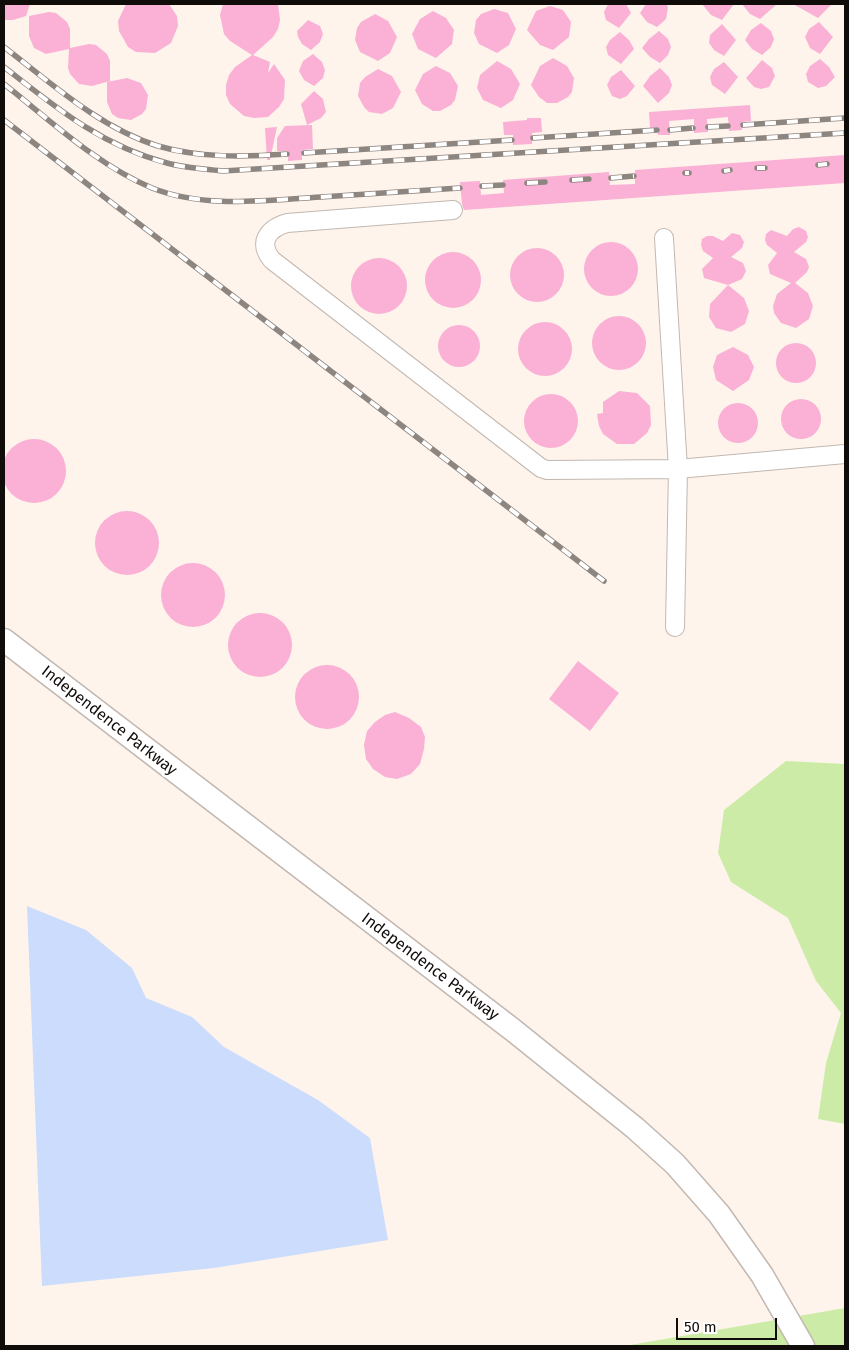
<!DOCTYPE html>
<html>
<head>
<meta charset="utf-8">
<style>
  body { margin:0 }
  #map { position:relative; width:849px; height:1350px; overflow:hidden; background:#fef4ec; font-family:"Fira Sans",sans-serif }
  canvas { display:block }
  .frame { position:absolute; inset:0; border:5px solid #100c0a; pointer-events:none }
  .scale { position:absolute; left:676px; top:1318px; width:101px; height:22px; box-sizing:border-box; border:2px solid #100c0a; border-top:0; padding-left:6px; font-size:15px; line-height:18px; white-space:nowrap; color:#100c0a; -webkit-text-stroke:4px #fff; paint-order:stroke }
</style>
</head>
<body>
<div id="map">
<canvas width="849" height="1350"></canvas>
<div class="frame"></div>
<div class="scale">50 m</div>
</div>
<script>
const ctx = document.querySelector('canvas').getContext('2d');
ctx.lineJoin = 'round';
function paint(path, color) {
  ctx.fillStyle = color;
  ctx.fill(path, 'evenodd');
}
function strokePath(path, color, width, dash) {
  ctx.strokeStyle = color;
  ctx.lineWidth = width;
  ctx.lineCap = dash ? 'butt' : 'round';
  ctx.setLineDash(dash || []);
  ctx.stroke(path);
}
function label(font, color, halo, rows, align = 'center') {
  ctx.font = font + ' "Fira Sans",sans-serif';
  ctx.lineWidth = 5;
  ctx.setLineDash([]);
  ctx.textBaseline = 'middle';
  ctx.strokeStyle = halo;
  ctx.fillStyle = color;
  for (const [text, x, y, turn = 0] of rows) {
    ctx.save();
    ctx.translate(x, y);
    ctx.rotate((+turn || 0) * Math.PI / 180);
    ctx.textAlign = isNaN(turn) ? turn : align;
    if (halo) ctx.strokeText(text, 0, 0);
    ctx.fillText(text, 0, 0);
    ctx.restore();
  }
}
const green = new Path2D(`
  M786,761L845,764V1124L818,1119L826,1063L841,1013L816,981L788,918L731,882L718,853L724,810Z
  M845,1308V1346H624Z`);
const water = new Path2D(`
  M27,906L86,930L132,968L146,998L192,1017L224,1047L318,1100L370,1138L388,1240L214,1268L42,1286Z`);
const building = new Path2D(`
  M4,4H30L26,16L13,20H4Z
  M126,4H169L177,16L178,26L171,43L155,53L136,52L128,47L119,31L118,21Z
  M223,4H278L280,20L278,29L273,37L253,55L270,62L268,73L274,64L285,80L284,99L279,107L268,117L254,118L244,116L230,104L226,95V85L229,75L235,67L252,55L230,41L224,34L220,15Z
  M608,4H626L631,13L619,28L606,20L604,12Z
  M646,4H666L668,7L666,19L657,27L647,22L640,13Z
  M702,4H734L722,20L711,15Z
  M742,4H777L760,19L750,14Z
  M793,4H832L818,18Z
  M550,6L563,10L571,22L569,37L553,50L540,45L527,30L536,11Z
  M494,9L508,13L516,29L509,45L497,53L479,44L474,33L476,20L481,14Z
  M433,11L446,18L454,30L452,44L436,58L418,49L412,34L420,19Z
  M49,12L56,13L67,22L70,29V48L89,44L96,45L107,54L110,61V81L92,86L79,84L70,74L68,68L69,49L46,54L34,48L29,36V16Z
  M375,14L388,21L397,37L390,53L378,61L360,52L355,40L357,28L361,22Z
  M308,20L320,26L323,34L320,42L311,50L302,44L298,37L297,31Z
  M819,22L833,37L820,54L810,48L805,37L809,29Z
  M761,23L771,31L774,39L771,47L762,55L752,49L745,40L751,30Z
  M722,24L736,40L724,56L714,50L709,43L710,35Z
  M659,31L668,39L671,47L668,55L660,63L650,57L642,48L649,39Z
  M620,32L629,40L634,49L621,64L608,55L606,47L610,40Z
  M313,54L322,62L325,70L323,78L314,86L304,80L299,71L303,61Z
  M553,58L567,66L574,78L572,92L568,97L557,103H547L539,97L531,85L540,66Z
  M820,59L829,67L835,77L826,86L818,88L808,82L806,74L810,66Z
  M762,60L772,68L775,76L769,87L761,89L754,87L746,78Z
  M497,61L511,69L520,84L513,100L501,108L483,100L477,88L480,75Z
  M724,62L738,77L725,94L712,85L710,77L714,69Z
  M436,66L450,73L458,86L455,100L451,105L440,111H433L422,104L415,90L423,74Z
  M660,68L669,77L672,85L669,93L658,103L643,86L650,76Z
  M378,69L392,76L401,92L393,108L382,114L369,112L364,107L358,96L360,83L365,77Z
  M621,70L635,86L627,96L620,99L612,96L607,85L611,77Z
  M127,78L141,83L148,95L146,109L142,114L131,120L118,118L112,114L107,102V82Z
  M314,91L323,99L326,112L321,118L307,125L301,104Z
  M750,105L751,121L742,122V130L729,131L728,117L707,119L708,132L694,133V119L669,121L670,135H658L657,127L650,128L649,112Z
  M527,118H541L542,132L532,133V144L513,145V135H504L503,122L527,120Z
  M312,125L313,149L302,150V160L288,161V151H277V138L285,126Z
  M277,127L270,160H267L265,128Z
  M845,155V183L464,210L462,204L460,182L480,181L481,195L504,193L503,180L609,172L610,185L635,184V170Z
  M799,227L806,231L808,237L806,242L794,252L806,259L809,267L807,272L795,283L808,293L813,306L809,319L796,328L781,323L774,313L773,306L777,294L791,283L770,274L768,265L777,253L767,245L765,240L766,234L771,230L787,236L793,229Z
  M732,233L740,235L744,242L742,248L731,257L743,263L746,271L742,279L728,285L744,298L749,311L745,324L731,332L716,328L709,317L710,304L728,285L704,278L702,269L713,258L703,251L701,245L702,239L707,236H713L723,241Z
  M584 269a27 27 0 1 1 54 0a27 27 0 1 1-54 0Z
  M510 275a27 27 0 1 1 54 0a27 27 0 1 1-54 0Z
  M425 280a28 28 0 1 1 56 0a28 28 0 1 1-56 0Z
  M351 286a28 28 0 1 1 56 0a28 28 0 1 1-56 0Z
  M592 343a27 27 0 1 1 54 0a27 27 0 1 1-54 0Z
  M518 349a27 27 0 1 1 54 0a27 27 0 1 1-54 0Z
  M438 346a21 21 0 1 1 42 0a21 21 0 1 1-42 0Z
  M776 363a20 20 0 1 1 40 0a20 20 0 1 1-40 0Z
  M733,347L748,355L754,367L749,380L733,391L716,380L713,367L717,355Z
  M619,391L637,393L650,406L651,425L647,433L634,444H617L603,434L599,426L597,414L603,413V402Z
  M524 421a27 27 0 1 1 54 0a27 27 0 1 1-54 0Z
  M781 419a20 20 0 1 1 40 0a20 20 0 1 1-40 0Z
  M718 423a20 20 0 1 1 40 0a20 20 0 1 1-40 0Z
  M2 471a32 32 0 1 1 64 0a32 32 0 1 1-64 0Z
  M95 543a32 32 0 1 1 64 0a32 32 0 1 1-64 0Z
  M161 595a32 32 0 1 1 64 0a32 32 0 1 1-64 0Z
  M228 645a32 32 0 1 1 64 0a32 32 0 1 1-64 0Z
  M578,661L619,693L590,731L549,699Z
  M295 697a32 32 0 1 1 64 0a32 32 0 1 1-64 0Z
  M395,712L409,718L421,727L425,737L424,749L420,764L411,774L397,779L385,777L373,769L366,759L364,745L367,731L375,722L385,715Z`);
const minor = new Path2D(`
  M453,210L287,223C267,229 258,243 272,260L541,468L547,470L678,469L845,454
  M664,238L678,469L675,627`);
const major = new Path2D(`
  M4,640L513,1030L635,1128L675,1164L719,1214L762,1275L803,1346`);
const rail = new Path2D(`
  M4,47C51,83 100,128 158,146C199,158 244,157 287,154
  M4,67C55,107 102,146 167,163C185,168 205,169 223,171L845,133
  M4,84C50,120 97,165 152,188C205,209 266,200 321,197C367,194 414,191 460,188
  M4,120L604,581
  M743,125L845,118
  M708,127L728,126
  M670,130L693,128
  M533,138L657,130
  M304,153L512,140
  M818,165L827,164
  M757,168H765
  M724,171L730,170
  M685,173H689
  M611,178L634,176
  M572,180L589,179
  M527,183L545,182
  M482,186L503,185`);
const streetNames = [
  ["Independence Parkway",109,721,38],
  ["Independence Parkway",430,967,37]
];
paint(green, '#cceba7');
paint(water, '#cbdcfc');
paint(building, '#fab1d5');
strokePath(minor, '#c2b8b1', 20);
strokePath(major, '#c2b8b1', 25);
strokePath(minor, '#fff', 18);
strokePath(major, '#fff', 22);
strokePath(rail, '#8d8580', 5.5);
strokePath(rail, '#fff', 4, [11]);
label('16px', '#100c0a', '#fff', streetNames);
</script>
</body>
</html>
